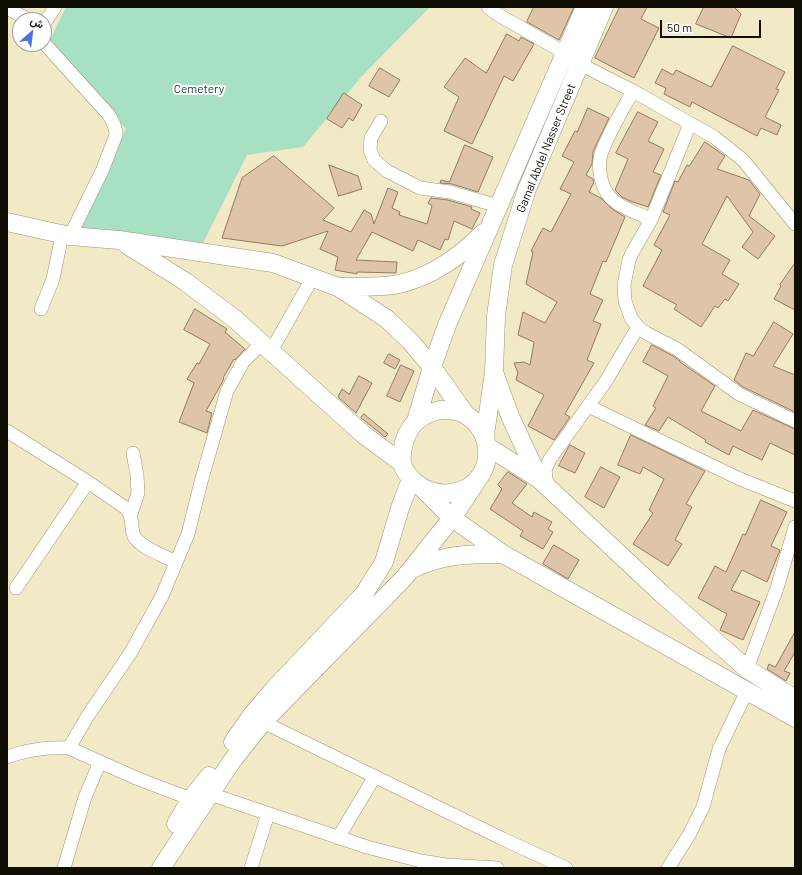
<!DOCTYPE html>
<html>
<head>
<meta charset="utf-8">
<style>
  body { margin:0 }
  #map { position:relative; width:802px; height:875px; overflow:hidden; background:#f2eac6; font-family:Barlow,Vazirmatn,sans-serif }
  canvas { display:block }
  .frame { position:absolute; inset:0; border:8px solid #110e03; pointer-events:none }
  .north { position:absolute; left:12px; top:12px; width:40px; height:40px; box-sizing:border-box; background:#fff; border:1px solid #a09f9a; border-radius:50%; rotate:28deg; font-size:11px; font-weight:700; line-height:16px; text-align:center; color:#110e03 }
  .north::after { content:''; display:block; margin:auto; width:14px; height:18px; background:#4c71e5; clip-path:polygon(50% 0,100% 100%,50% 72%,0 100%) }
  .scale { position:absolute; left:660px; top:20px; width:101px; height:18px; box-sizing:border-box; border:2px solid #110e03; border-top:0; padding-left:5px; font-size:12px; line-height:14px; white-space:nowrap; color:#110e03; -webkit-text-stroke:3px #fff; paint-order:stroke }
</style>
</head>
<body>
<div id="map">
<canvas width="802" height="875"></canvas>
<div class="frame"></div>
<div class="north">ش</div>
<div class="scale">50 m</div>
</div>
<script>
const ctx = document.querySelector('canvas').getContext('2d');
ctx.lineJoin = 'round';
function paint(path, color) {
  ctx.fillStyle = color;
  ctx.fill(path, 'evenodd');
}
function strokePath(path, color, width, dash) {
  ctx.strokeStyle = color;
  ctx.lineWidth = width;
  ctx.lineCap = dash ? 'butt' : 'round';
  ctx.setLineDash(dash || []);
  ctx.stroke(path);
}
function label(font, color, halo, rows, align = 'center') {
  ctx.font = font + ' Barlow,sans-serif';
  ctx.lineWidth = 4;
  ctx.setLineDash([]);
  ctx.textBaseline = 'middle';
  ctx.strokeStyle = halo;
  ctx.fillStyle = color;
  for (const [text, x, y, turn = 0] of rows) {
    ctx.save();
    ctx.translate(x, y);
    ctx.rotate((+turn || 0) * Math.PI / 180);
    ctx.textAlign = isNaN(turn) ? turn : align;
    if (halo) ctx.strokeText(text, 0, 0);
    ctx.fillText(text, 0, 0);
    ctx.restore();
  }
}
const green = new Path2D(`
  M66,7H430L362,76L303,147L247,155L200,249L75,230L126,129L50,40Z`);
const building = new Path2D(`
  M534,7H574L559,40L527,22Z
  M620,7H647L641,19L659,28L634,78L595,58Z
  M704,7H734L741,14L731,38L696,24Z
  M507,34L519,41L521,37L534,44L513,81L504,76L472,144L444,131L459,97L444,87L465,58L486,73Z
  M733,46L785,72L776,89L779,90L765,117L781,125L777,135L761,128L757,136L692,102L690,107L664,94L666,88L655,83L662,69L673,75L676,70L711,87Z
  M380,68L400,80L389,97L369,86Z
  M344,93L362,105L353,121L349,118L342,128L327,119Z
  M588,108L609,118L597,143L593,152L592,164L586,175L593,179L594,182L589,192L601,198L612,209L625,217L606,262L603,261L590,294L603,300L593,321L601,324L587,360L594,363L565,414L570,417L554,440L528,426L544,395L516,380L518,373L514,363L524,362L530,365L534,342L518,335L523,312L545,323L557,302L526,284L533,252L531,251L543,228L551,232L571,194L560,189L574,162L562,156L575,131L577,132Z
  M638,112L658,122L648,141L664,149L653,172L661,175L648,207L630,201L622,197L615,190L628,159L616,153Z
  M705,142L725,156L717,169L749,180L760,194L749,216L775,236L758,259L742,247L753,232L727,196L702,244L730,260L722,274L739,284L728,301L725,299L718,308L715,306L701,327L674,309L677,305L643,286L662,250L654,245L670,215L663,212L675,181L678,182L687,165L689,166Z
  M465,145L493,157L478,192L452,184L440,183L441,180L449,182Z
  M274,156L334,208L323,220L351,232L364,210L371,214L374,224L388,188L398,192L392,208L400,212L399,215L427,224L432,206L428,203L431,198L448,200L472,207L471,209L480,213L472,229L454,221L448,240L445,239L440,250L418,240L413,251L372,232L356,260L397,262L396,273L357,272V274L335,270L338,257L320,249L328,231L282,246L222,238L242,178Z
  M329,165L358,176L362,189L339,196Z
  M795,263V310L774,299L781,286L780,285Z
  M195,309L227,329L225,332L245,349L235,360L234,359L223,378L224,379L206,411L212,413L207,433L179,422L194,383L187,379L197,363L199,364L210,344L184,330Z
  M774,322L793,334L773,366L795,375V412L743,387L734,380L746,353L753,356Z
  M652,345L673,356L680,361V362L715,386L701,411L741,431L753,410L795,429V455L770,443L762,460L733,446L729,455L705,442L706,440L668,417L659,431L645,425L656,408L653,406L668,376L643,362Z
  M389,354L400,360L395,369L384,363Z
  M401,365L414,371L400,402L387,396Z
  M359,376L372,383L356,413L338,397L342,389L349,394Z
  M364,414L388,434L385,437L361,418Z
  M631,435L705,471L686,504L692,507L675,540L682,544L668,566L633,544L653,513L649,510L664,479L643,467L640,474L618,465Z
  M570,445L585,453L575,473L559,466Z
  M601,467L620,477L604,508L585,497Z
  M508,472L527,484L512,503L532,517L534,512L552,522L548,529L553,532L543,549L520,536L523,531L490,509L502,489L498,485Z
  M761,500L787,512L771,546L780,550L767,582L742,570L731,590L760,602L743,640L720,630L727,614L698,598L715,566L726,572L743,534L745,535Z
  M554,545L579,560L568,579L543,564Z
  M795,632V652L784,671L790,673L786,681L767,669L769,664L775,667Z`);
const street = new Path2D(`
  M488,7L497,14L565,53L580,64L633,91L714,137L743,160L795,224
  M7,8L29,20
  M44,24L55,7
  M44,43L109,115C113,122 116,127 116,135L102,171L70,236
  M633,91C622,111 609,132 601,154C597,168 601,190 613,200C623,209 639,213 651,220L632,253L629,260L624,285L625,301L631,318L638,327L646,333L677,349L739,394L795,421
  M381,121L371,138L370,150L374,160L387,171L420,188L450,192L498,206
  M651,220L690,124
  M41,309L53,279L62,235
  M271,351L313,277
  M588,406L740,479L795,501
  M7,431L88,482L127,509C134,519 130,527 134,536C140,548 165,556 176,562
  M547,487L545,470L550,459L606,381L638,327
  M131,514L138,493L137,475L133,453
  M16,588L88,482
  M747,669L777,588L795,527
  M263,722L503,839L566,868
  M69,748L87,717L131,652L162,596L188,534L201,482L227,391L243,362L262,343
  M7,757C26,750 49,747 69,748L136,778L191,799
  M210,794L367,847L421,861L446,865L497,868
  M338,838L375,776
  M64,868L85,797L100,762
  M251,868L268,814
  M668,868L689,835L703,807L719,749L747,691`);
const secondary = new Path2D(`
  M7,222L70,236L119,240L273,263L338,287L387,319L410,341L432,367L466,415
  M127,245L186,282L236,320L364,435L402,463
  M338,287C356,286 382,288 399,284C433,276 459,257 483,233
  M495,375L510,416L539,479
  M440,410C449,410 459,410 466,415C486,427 493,453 482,473C468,497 436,499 416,483C410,478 404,471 402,463C401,456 403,446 405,439C411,422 423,414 440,410Z
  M416,421L432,367L447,325L585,7
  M485,435L494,372L496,316L503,265L527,189L604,7
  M488,447L539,479L662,594L747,669L795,699
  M421,487L452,518L503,554L795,718
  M412,569C444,554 468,554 503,554
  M233,742L251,716L273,690L364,594L384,562L400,508L411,479
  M176,824L191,799L209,776
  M161,868L232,761L263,722L404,578L452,518L476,482`);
const parkNames = [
  ["Cemetery",199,89]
];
const streetNames = [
  ["Gamal Abdel Nasser Street",546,148,-68]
];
paint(green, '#a8e0c3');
paint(building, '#dec4a9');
strokePath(building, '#927a60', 1);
strokePath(street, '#9c9574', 14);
strokePath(secondary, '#9c9574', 19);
strokePath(street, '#fff', 13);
strokePath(secondary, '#fff', 18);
label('12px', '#123d2b', '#fff', parkNames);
label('12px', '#110e03', '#fff', streetNames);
</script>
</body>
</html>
